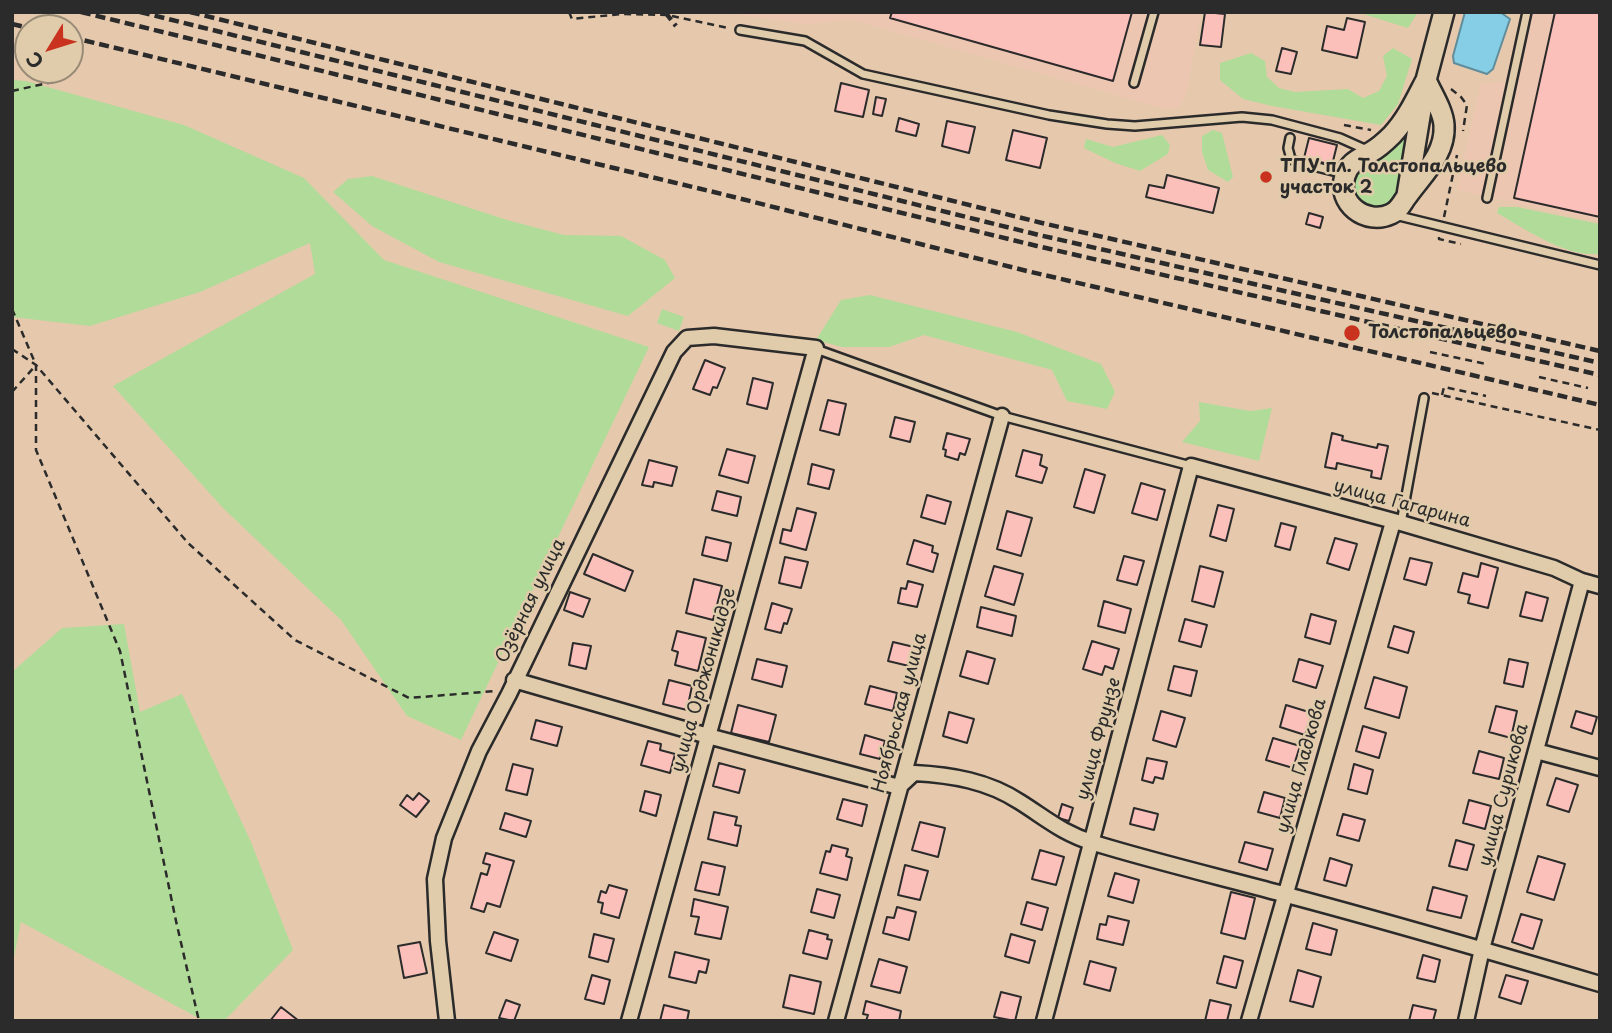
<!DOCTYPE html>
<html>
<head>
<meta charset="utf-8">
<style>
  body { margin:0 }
  #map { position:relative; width:1612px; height:1033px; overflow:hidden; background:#e6c9ad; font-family:"Playpen Sans",sans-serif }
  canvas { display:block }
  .frame { position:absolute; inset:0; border:14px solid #2b2b2b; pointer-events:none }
  .north { position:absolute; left:14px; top:14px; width:70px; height:70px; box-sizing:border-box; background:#e0cbaa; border:2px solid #988b77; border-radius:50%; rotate:232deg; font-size:19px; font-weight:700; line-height:28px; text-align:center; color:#2b2b2b }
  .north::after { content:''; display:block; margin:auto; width:24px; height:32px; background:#c8321e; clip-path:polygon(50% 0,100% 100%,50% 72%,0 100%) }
</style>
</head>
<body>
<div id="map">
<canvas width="1612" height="1033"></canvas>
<div class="frame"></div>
<div class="north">С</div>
</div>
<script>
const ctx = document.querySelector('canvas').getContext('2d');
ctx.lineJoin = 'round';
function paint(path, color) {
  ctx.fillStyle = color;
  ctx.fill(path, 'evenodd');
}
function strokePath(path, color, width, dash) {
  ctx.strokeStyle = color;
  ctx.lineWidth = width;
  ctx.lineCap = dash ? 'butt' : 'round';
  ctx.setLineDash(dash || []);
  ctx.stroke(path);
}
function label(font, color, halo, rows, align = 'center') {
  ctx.font = font + ' "Playpen Sans",sans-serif';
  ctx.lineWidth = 5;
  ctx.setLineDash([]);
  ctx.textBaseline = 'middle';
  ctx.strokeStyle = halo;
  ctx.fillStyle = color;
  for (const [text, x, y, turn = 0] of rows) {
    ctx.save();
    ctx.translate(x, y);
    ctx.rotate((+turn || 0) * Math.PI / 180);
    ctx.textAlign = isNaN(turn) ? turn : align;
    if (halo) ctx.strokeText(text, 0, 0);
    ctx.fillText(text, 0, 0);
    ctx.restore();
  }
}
const built = new Path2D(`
  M719,12H1201L1187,91L1179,108L1165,109L853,20L806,24Z
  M1522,12H1600V221L1457,190L1481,83L1505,82Z`);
const green = new Path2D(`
  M1357,12L1397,14L1418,12L1408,28Z
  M1393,48L1412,59L1398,104L1381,125L1272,106L1243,99L1220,80V63L1251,53L1265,61L1267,77L1279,88L1295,92L1348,89L1363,98L1379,91L1387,76L1383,56Z
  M12,80L26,81L184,125L304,178L384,260L649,347L461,740L407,716L341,620L223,508L113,386L315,274L310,243L200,292L90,326L12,317Z
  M1412,119L1398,202L1388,211L1361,207L1350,183L1351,176Z
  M1213,130L1222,133L1233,177L1228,182L1208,170L1202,152V136Z
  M1162,135L1170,145L1168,154L1140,171L1115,163L1084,148L1086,139L1113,147Z
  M372,176L507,220L564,235L621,236L665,260L675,278L628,316L439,262L372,226L333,192L348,179Z
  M1499,207H1517L1600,224V254C1567,258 1525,229 1497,213Z
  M870,295L1017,332L1101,364L1115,392L1107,409L1067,401L1052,370L924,335L889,347H842L816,340L841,300Z
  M662,309L684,317L679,331L657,323Z
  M1199,402L1250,411L1272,408L1259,461L1182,442L1200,421Z
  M124,624L140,712L182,694L251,842L293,950L224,1021H204L21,922L12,967V672L62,628Z`);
const water = new Path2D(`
  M1465,12H1500L1510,19L1493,69L1487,74L1454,63L1453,56Z`);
const building = new Path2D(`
  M892,12H1132L1113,81L890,18Z
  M1205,12L1225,14L1221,47L1200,45Z
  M1555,12H1600V217L1514,198Z
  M1347,18L1365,22L1357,58L1322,50L1327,26L1344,30Z
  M1282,48L1297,52L1291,74L1276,71Z
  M841,83L869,90L863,117L835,111Z
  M876,97L886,99L882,116L873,114Z
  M899,118L919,124L916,136L896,131Z
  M947,121L975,127L969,153L942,146Z
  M1013,130L1047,138L1040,168L1006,160Z
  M1309,138L1337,145L1332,165L1304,158Z
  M1167,175L1219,188L1213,213L1146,197L1149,185L1164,188Z
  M1309,213L1323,217L1320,228L1306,224Z
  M705,360L725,368L717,388L713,387L710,395L693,389Z
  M753,378L773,383L767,409L747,404Z
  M828,400L846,404L839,435L820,430Z
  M895,417L915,422L910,442L890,437Z
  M947,433L970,439L965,455L960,453L958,460L945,456L946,450L943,449Z
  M1332,433L1343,436L1342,440L1377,448L1378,444L1388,446L1381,479L1371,477L1372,471L1337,463L1336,469L1325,467Z
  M727,449L755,456L748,483L719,475Z
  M1023,450L1042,455L1040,465L1047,468L1042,483L1016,476Z
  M649,460L677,467L672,486L654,482L653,487L642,485Z
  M812,464L834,470L829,489L808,484Z
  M1085,469L1105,475L1094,513L1074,507Z
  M1141,483L1165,490L1157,520L1132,513Z
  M717,491L741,497L737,516L712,510Z
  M927,495L951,502L945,524L921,517Z
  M1218,505L1234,509L1226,541L1210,536Z
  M797,508L816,513L806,550L780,543L783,529L791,531Z
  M1007,511L1032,518L1021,556L997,549Z
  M1281,523L1296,527L1290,550L1275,546Z
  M706,537L731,543L727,561L702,555Z
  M1335,538L1357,544L1349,570L1327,563Z
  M914,540L933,546L932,552L938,554L933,572L907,564Z
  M593,554L633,571L625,591L584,574Z
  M1124,556L1144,561L1137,585L1117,580Z
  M785,557L808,562L801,588L779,583Z
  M1410,558L1432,563L1426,585L1404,579Z
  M1481,563L1498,568L1488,608L1468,603L1470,595L1458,592L1463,573L1478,577Z
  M994,566L1023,574L1014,605L985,596Z
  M1200,566L1223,572L1214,607L1192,601Z
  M694,579L722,586L713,620L686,613Z
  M908,581L923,585L917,607L898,603L901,588L906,589Z
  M570,592L590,599L583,617L564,610Z
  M1526,592L1548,598L1542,621L1520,616Z
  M1104,601L1131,609L1125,633L1098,626Z
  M772,603L792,609L787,624L784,623L781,633L765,629Z
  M981,607L1016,616L1012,636L977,627Z
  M1311,614L1336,621L1330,644L1305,637Z
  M1185,619L1207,625L1201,647L1179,641Z
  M1394,626L1414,632L1408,653L1388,647Z
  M677,631L706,638L698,671L675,665L678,652L672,650Z
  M1092,641L1119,649L1113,669L1105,666L1102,675L1083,669Z
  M893,642L914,647L909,666L888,661Z
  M573,643L591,646L586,669L569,665Z
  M967,651L995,659L988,684L960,676Z
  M757,659L787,666L782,687L752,679Z
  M1299,659L1323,666L1316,688L1293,681Z
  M1509,659L1528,663L1523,687L1504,683Z
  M1174,666L1197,671L1191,696L1168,690Z
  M1374,677L1407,687L1399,718L1365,708Z
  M669,680L692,686L687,710L663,704Z
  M870,686L897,693L893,711L865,704Z
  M738,705L776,715L769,742L731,733Z
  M1286,705L1312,713L1305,735L1280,727Z
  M1496,706L1517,711L1511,738L1489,732Z
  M1161,711L1185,718L1176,747L1153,740Z
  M1576,711L1597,717L1592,734L1571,727Z
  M949,712L974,719L967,743L943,736Z
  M536,720L562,727L557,746L531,739Z
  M1363,726L1386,733L1379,758L1356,751Z
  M865,735L885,741L880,759L860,754Z
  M1273,738L1300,746L1293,768L1266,760Z
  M648,741L661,744L660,750L675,754L670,773L641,765Z
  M1479,751L1504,758L1499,779L1473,773Z
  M1147,758L1167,762L1163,779L1155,777L1153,783L1142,780Z
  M719,763L745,770L739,793L713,786Z
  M513,764L533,769L527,795L506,790Z
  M1354,764L1373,770L1367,794L1348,789Z
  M1556,778L1578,785L1569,812L1547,805Z
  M645,791L661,795L656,816L640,811Z
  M1264,792L1285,798L1280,818L1258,812Z
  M419,793L429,801L416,817L400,805L407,795L413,800Z
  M843,799L867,805L862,826L837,819Z
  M1469,800L1491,806L1485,829L1463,823Z
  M1062,804L1073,808L1069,821L1058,818Z
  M1134,808L1158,814L1154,830L1130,824Z
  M714,812L737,817L735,825L741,826L737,846L708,839Z
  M505,813L531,821L526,837L500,829Z
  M1343,814L1365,820L1359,841L1337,835Z
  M920,822L945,828L938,857L912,850Z
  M1456,840L1474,845L1467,870L1449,866Z
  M1245,842L1273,849L1267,870L1239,862Z
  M832,845L848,849L846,856L852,858L847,880L820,873L826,851L830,852Z
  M1040,850L1064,857L1056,885L1032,879Z
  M486,853L514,861L500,907L487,903L484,912L471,908L481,873L487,875L490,865L483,863Z
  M1538,856L1565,864L1554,900L1527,892Z
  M1330,858L1352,865L1346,886L1324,880Z
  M702,862L725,867L719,895L695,890Z
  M905,865L928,871L920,900L898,895Z
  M1115,873L1139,880L1133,903L1108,896Z
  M609,885L627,890L619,918L601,913L603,903L598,902L601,891L606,893Z
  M1433,887L1467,896L1461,918L1427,910Z
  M817,889L840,895L834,918L811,912Z
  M1231,892L1255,898L1245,939L1221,933Z
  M694,899L728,907L721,939L695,934L699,917L691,916Z
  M1027,902L1048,908L1042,930L1021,924Z
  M897,907L916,912L909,940L883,933L887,917L894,918Z
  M1521,914L1542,920L1533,949L1512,942Z
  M1108,916L1129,921L1123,945L1097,939L1100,924L1106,925Z
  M1313,923L1337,930L1331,955L1306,949Z
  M809,930L828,935L827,939L832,940L827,959L803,953Z
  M494,932L518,940L511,961L486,953Z
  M594,934L614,939L608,962L589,957Z
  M1011,934L1035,941L1029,963L1005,956Z
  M420,942L427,973L404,978L398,946Z
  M675,952L709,960L706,973L699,971L696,983L669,977Z
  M1423,955L1440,960L1435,982L1417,978Z
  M1224,956L1243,961L1236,988L1217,983Z
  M879,959L907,967L900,993L871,986Z
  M1090,961L1116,968L1110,991L1084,984Z
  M1298,970L1321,977L1313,1007L1290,1001Z
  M592,975L610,980L604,1004L585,999Z
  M790,975L821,982L814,1014L783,1007Z
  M1506,975L1528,981L1521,1004L1499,997Z
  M1001,992L1021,997L1015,1021L994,1017Z
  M506,1000L520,1005L514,1021L499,1018Z
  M1210,1000L1231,1005L1227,1021H1205Z
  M866,1001L901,1011L899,1021H866L868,1015L863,1014Z
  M664,1005L689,1011L687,1021H660Z
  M1413,1005L1436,1010L1433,1021H1409Z
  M281,1007L299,1021H270Z`);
const path = new Path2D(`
  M569,12L572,19L621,14L667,15L728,28
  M1451,89L1461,97L1467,105L1463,131
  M12,91L57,81
  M1344,125L1371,130
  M1444,217L1457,155
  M1439,237V239L1461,244
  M12,309L36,365V450L120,651L176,921L199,1021
  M12,349L36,365L188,543L295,640L409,698L495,691
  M1430,352L1486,364
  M1539,377L1588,388
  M12,392L36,365
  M1432,393L1600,430
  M1442,395L1444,387L1486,396`);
const lane = new Path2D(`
  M740,30L805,41L863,74L1049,115L1107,124L1135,126L1242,117L1272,120L1340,138L1369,151
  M1134,83L1154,12
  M1290,138L1288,148L1291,159L1297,162L1345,174
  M1487,198L1527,12
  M1395,215L1600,265
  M816,349L1002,416L1191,466
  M1401,523L1424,398`);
const street = new Path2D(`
  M514,680L708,736L899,787L914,773C952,775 988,781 1020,802C1047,819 1062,833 1094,843C1156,862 1220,877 1283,894C1389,922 1495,953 1600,984
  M1536,751L1600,768
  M447,1021L438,941L435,879L444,838L479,751L509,694L674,352L687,338L714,336L816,348L629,1021
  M836,1021L1002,416
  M1044,1021L1191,466L1401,523L1554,568L1582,581L1600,586
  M1249,1021L1393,522
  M1466,1021L1482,949L1582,581`);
const secondary = new Path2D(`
  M1426,80C1432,94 1443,110 1444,125C1446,154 1423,174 1408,195C1402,202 1400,210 1391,214C1366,226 1336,203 1345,176C1349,162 1359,159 1371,152C1378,148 1386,141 1392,135C1407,119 1416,99 1426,80Z
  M1407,195L1426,80L1444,12`);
const rail = new Path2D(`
  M81,12L1037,246L1600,375
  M140,12L1039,235L1600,363
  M190,12L1042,223L1600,351
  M665,12L676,26
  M12,24L29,28
  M70,37L726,195L1027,271L1600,405`);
const markers = [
  [1266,177,7,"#c8321e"],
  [1352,333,9,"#c8321e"]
];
const poiNames = [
  ["ТПУ пл. Толстопальцево",1280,167],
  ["участок 2",1280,188],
  ["Толстопальцево",1368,333]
];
const streetNames = [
  ["улица Гагарина",1402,504,15],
  ["Озёрная улица",531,601,-64],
  ["улица Орджоникидзе",704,680,-74],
  ["Ноябрьская улица",900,713,-75],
  ["улица Фрунзе",1099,739,-75],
  ["улица Гладкова",1302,766,-74],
  ["улица Сурикова",1504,795,-75]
];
paint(built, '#edc6b1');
paint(green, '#b1db98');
paint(water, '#85cee6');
strokePath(water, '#618d9b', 2);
paint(building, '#fcc0ba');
strokePath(building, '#2b2b2b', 2);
strokePath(lane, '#2b2b2b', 12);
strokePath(street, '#2b2b2b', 19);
strokePath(secondary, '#2b2b2b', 24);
strokePath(path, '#2b2b2b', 2.5, [7, 5]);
strokePath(lane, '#e0cbaa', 7);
strokePath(street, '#e0cbaa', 14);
strokePath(secondary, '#e0cbaa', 19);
strokePath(rail, '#2b2b2b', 4.5, [10, 5]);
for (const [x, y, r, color] of markers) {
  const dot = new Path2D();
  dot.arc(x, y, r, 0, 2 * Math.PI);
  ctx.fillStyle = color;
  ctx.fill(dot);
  strokePath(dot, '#e0cbaa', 2.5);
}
label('bold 18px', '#2b2b2b', '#e0cbaa', poiNames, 'left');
label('18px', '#2b2b2b', '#e0cbaa', streetNames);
</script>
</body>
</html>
